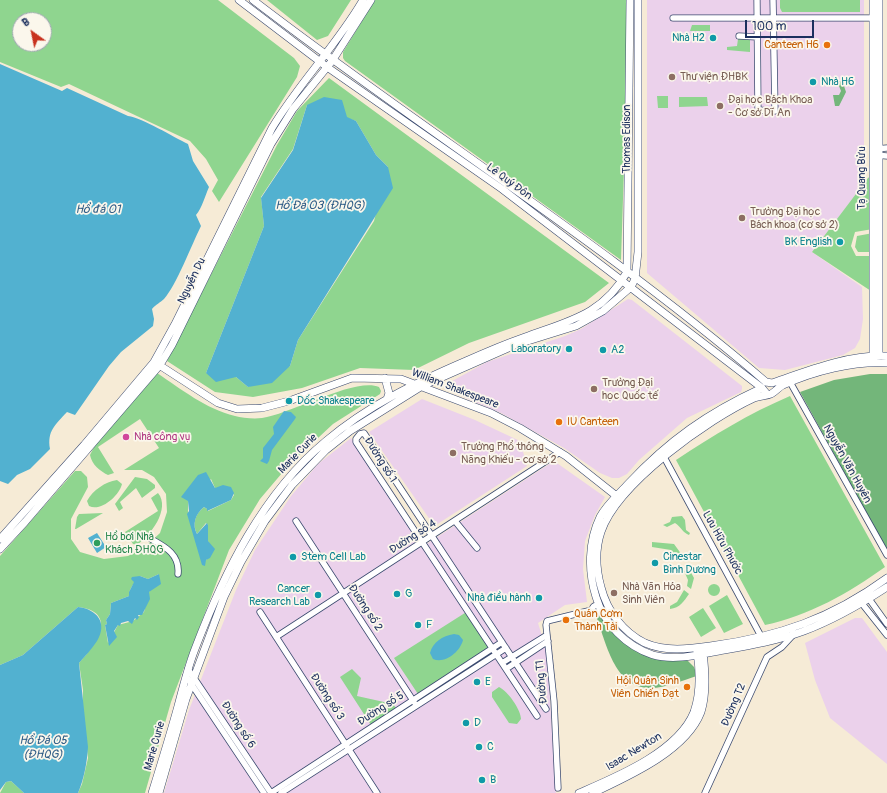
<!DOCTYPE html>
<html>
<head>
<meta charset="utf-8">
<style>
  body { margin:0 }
  #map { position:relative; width:887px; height:793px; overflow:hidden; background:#f6ebd6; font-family:Pangolin,sans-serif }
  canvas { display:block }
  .north { position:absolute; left:12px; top:12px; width:40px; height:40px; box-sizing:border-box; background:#fbf7ec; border:1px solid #a1a7b3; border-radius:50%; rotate:327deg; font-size:11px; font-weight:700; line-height:16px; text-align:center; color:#1b2f5e }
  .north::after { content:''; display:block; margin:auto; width:14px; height:18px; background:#c8321e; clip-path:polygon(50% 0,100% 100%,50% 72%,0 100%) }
  .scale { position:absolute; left:745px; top:20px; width:69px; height:18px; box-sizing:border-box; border:2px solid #1b2f5e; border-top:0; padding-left:5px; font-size:12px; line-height:14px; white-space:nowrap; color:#1b2f5e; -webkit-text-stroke:3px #fbf7ec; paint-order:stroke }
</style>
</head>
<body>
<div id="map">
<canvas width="887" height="793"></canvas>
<div class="north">B</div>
<div class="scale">100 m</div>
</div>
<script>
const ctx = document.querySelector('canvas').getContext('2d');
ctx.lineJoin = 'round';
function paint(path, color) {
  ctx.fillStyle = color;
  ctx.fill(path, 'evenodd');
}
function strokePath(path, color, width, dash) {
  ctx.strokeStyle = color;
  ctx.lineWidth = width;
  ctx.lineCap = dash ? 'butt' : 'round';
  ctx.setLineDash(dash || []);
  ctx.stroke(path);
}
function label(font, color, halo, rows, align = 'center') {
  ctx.font = font + ' Pangolin,sans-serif';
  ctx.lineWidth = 3.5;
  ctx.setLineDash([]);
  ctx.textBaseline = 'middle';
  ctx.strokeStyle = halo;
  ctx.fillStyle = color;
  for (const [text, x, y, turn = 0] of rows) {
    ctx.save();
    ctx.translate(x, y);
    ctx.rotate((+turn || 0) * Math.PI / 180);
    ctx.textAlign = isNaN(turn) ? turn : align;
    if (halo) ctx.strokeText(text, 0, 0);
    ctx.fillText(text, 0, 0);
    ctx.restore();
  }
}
const built = new Path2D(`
  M647,0H864V184L812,252L862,287L863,319L860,339L855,348L843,355L785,370L759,368L647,273Z
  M628,299L632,300L742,386V389L741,392L687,418L639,460L627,474L619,478H612L600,473L564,448L501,413L447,390L446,387L454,380L487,362L565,336L581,329Z
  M422,399L475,420L520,441L527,466L436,525L433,524L369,432Z
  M351,438L422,547L554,461L605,497L595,515L585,541L583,569L587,602L565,605L538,623L547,652L556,793H164L189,710L236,590L255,550L291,496L318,464Z
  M855,618H862L887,652V764L830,718L815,680L805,643Z`);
const green = new Path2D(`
  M0,0H218L294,58L300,66L297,77L219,202L212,191L218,180L206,159L190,141L69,84L61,87L0,62ZM20,20H44V44H20Z
  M267,0H351L328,36L317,40Z
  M375,0H628L627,76L621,260L345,61L343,58V52Z
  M780,0H860V12H782L780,8Z
  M692,25H710V31H690Z
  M738,39L750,40V52L727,50V47L737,46Z
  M329,78L609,283L585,302L469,343L414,370L360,368L302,388L253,397L215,392L167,361L277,145L297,111ZM307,105L356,121L376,155L388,167L374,221L298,340L290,366L248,387L236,377L206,373L264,226L261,197L293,149Z
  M657,96H668V108H658Z
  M679,97H707L708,106L679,107Z
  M874,173L873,229L855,232L851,246L856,256H874V293L812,252L868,178Z
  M873,233V252H858L855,247L857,236Z
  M157,373C181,389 206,409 235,416C242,418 254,419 262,418C291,414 355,377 379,387L381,391L380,394L333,424L288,466L260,499L229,550L171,702L145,793H78L82,784L88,758L83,713V690L79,663C96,645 119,612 78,607L23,655L0,665V556L75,471H81L87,477L88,487L71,519V539L80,552L104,559L128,556L144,548L160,533L167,512L166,494L154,477L142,470H124L159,448L140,419L98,447L114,473L108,475C100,471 92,465 90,455L94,447ZM211,479L215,488H230L234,495L231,500L208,511L207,509L204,507C195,514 192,524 197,534L206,523L208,525V541L211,555L206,560L188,516V501ZM159,574L149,592L144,612L133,621L118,625L108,643L105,625L107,624L106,620L110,614L111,603L129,596C129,588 135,582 140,576L148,579Z
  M790,396L885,567C849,593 808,616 765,625L676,460C714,435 748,414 790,396Z
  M135,477L147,479L155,485V488L142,498L136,488L120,502L123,508L119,511L115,504Z
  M117,480L122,484C119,496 101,512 89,506L87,501C93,490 105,482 117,480Z
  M158,493C171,509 150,536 137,545L133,544L125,532L158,511L151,498Z
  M103,513L76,529H75L77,517L79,514Z
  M682,516L685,520L686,530L690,533L689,535C683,533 681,527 675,523L667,527L663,525L670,522L672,517Z
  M652,542L674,544L682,555L676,559L671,550L652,547Z
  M689,569L694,578L691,589L687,586L688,580L684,571Z
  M708 590a6 6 0 1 1 12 0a6 6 0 1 1-12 0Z
  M684,590L689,594C684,601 680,608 670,609V606L677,602Z
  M727,595L743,624L724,633L709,606Z
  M703,608L716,628L701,637L689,617Z
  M468,611L490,647L418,694L394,658Z
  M352,669L361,678L357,696L393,704L396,708L371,725L340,677Z
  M499,687C508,691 521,710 521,719L517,724L509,723L492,697V692Z
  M11,781L24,793H0L6,782Z`);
const forest = new Path2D(`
  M840,81L843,83L846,92L839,106H835L833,95H839L841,91L839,86L833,85L834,82Z
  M870,374H887V550L800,392L834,380Z
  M596,616H603L636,646L656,654L686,659L694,667L697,676C684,680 662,689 649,688C614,687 606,642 596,616Z`);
const water = new Path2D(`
  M0,64L62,91L67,88L128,116C143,118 173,137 188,144L193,161L209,187C205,196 202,208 196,215L201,226C192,244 176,286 164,299C160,303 156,304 152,309L154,319L153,326L121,352L109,366L75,415L67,412C55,425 47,431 50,449L30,469L17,475L8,484L0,481Z
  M324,97L342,100L347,117L356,121L376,155L388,167L393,188L298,340L290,366L272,383L248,387L236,377L216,382L206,373L264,226L261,198L293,150L307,105Z
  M284,411L291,412L296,417L295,419L272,450L269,461L267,464L260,461L263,458V448L274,434L273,427Z
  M206,472L215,488L223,485L231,487L234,493L231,500L207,511V509L204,507C195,514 192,525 197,534L207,523L208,525V541L215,549L210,558L206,560L205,566L202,565L187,514L189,511L188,501L181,497L198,475Z
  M97,533L106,547L97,553L88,538Z
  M159,574L161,584L149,592L150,599L142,615H138L139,617L137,620L135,618L132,624L128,621L121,623L120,626L118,625L114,631L117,637L109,646L105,625L107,624L106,620L110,614L111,603L129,596V592L134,582L131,579L132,577L140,576L148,579Z
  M78,607C97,609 108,623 97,641C92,649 85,656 79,663L88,747C87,763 84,779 78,793H24L11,781L6,782L0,790V665L23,655Z
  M454,634L459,635L463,640C460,652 445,664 433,659L430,653C433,642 442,636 454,634Z`);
const minor = new Path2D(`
  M757,0L758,110L775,111L773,0
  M673,18H877
  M739,36L757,37
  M875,149L887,148
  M875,155L887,156
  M790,382L887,555
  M664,457L762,638
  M296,521L414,702
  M455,521L477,548
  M151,539C166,547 180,555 178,574
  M867,596L887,624
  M860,601L887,635
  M592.5 609a3.5 3.5 0 1 1 7 0a3.5 3.5 0 1 1-7 0Z
  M260,612L377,793
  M276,637L560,452
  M502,663L547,635
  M188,669L271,793
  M506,669L548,641
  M186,676L264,793
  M537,716L356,442V439L360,434L364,433L546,709
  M558,788L554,701L546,625L547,621L592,610
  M271,793L502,642
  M281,793L506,648
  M705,793L767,657L782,647L794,634L792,629`);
const tertiary = new Path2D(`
  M239,0L327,67L502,189L762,388L767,394
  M253,0C422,130 604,243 766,382
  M873,355V0
  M879,355V0
  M156,363L218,403L237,409L262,408L289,401L352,378L401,379L491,413L520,428L566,456L619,498
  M887,363C853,361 814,371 783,385C779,387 775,392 771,394C766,396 759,396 754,398C708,419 617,484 601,532C595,550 596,569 601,587C607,611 623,632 645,643C666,652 688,649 710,646C778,637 832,618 887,578
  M385,378L389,393L387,399
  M766,382L772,383C807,371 850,354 887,356
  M762,388C708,413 669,440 628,484C619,494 607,504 600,517C588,542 588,572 596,597C604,624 626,646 653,655C674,661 698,655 719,651C747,646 777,641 804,631C833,620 861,604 887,587
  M0,539L84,445L154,362L175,324L272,128C299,83 337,45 363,0
  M0,549L25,522L160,365L172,345L271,144L293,109L332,61L371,0
  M152,793C161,764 170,735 178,706C183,687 188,667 195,649C224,573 262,494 326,441C367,406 417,382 466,361C486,352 505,344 525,337C568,321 603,315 627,272L630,0
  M159,793L186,699L224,597L241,562L265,521L292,485L326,450L350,431L422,386L515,345L576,326L603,311L631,287L635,279L638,252V0
  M579,793C616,777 678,752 694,712C701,692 700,672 697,652
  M593,793C629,776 686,751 701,712C707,693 705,670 703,651`);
const markers = [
  [713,38,4,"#0f9aa8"],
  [827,45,4,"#e8710a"],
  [672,77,4,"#8d6e63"],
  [813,82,4,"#0f9aa8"],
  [720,106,4,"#8d6e63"],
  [742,218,4,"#8d6e63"],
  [840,242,4,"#0f9aa8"],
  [569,349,4,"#0f9aa8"],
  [603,350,4,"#0f9aa8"],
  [594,389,4,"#8d6e63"],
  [289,401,4,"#0f9aa8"],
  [559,422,4,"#e8710a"],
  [126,437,4,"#d1479c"],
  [453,453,4,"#8d6e63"],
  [97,543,4,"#2e9e5b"],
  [293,557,4,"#0f9aa8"],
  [655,563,4,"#0f9aa8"],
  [614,593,4,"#8d6e63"],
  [397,594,4,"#0f9aa8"],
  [318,595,4,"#0f9aa8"],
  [539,598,4,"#0f9aa8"],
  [566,620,4,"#e8710a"],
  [418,625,4,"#0f9aa8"],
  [477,682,4,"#0f9aa8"],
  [687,687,4,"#e8710a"],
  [466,723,4,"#0f9aa8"],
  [479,747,4,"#0f9aa8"],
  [482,780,4,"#0f9aa8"]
];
const cultureNames = [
  ["Nhà H2",705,38,"right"],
  ["Nhà H6",821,82],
  ["BK English",832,242,"right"],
  ["Laboratory",561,349,"right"],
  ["A2",611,350],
  ["Dốc Shakespeare",297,401],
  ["Stem Cell Lab",301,557],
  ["Cinestar",663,557],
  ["Bình Dương",663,570],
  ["Cancer",310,589,"right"],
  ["Research Lab",310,602,"right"],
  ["G",405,594],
  ["Nhà điều hành",531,598,"right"],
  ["F",426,625],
  ["E",485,682],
  ["D",474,723],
  ["C",487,747],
  ["B",490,780]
];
const foodNames = [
  ["Canteen H6",819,45],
  ["IU Canteen",567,422,"left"],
  ["Quán Cơm",574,614,"left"],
  ["Thành Tài",574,627,"left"],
  ["Hội Quán Sinh",679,681],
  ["Viên Chiến Đạt",679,694]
];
const educationNames = [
  ["Thư viện ĐHBK",680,77],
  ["Đại học Bách Khoa",728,100],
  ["- Cơ sở Dĩ An",728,113],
  ["Trường Đại học",750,212],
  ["Bách khoa (cơ sở 2)",750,225],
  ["Trường Đại",602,383],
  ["học Quốc tế",602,396],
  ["Trường Phổ thông",461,447],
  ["Năng Khiếu - cơ sở 2",461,460],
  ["Nhà Văn Hóa",622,587],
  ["Sinh Viên",622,600]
];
const streetNames = [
  ["Thomas Edison",627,139,-90],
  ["Tạ Quang Bửu",862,178,-90],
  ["Lê Quý Đôn",509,182,36],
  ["Nguyễn Du",192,281,-64],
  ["William Shakespeare",455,389,21],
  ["Marie Curie",298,454,-46],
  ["Đường số 1",380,460,58],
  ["Nguyễn Văn Huyên",847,464,61],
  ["Đường số 4",413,537,-33],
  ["Lưu Hữu Phước",722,543,61],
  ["Đường số 2",365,608,57],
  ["Đường T1",542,682,-95],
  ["Đường số 3",327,697,57],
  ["Đường T2",734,705,-67],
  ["Đường số 5",381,709,-33],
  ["Đường số 6",238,725,57],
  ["Marie Curie",155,746,-74],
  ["Isaac Newton",634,752,-31]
];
const hotelNames = [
  ["Nhà công vụ",134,437]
];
const leisureNames = [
  ["Hồ bơi Nhà",105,537],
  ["Khách ĐHQG",105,550]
];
const waterNames = [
  ["Hồ Đá 03 (ĐHQG)",320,206],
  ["Hồ đá 01",98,210],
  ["Hồ Đá 05",43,741],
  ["(ĐHQG)",43,755]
];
paint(built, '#ebd1eb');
paint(green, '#8fd58f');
paint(forest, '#73b67a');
paint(water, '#52b1d0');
strokePath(minor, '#3c4b70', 7);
strokePath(tertiary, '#3c4b70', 8);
strokePath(minor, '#fff', 5.5);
strokePath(tertiary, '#fff', 7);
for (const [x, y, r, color] of markers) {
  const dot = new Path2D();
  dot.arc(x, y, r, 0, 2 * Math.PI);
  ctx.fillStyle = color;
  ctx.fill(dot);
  strokePath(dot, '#fbf7ec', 1.5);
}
label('11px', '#0d838f', '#fbf7ec', cultureNames, 'left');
label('11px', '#c56008', '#fbf7ec', foodNames, 'right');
label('11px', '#785e54', '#fbf7ec', educationNames, 'left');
label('11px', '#1b2f5e', '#fbf7ec', streetNames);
label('11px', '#b23c85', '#fbf7ec', hotelNames, 'left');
label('11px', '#27864d', '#fbf7ec', leisureNames, 'left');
label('italic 12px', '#2e5c86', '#fbf7ec', waterNames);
</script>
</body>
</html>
